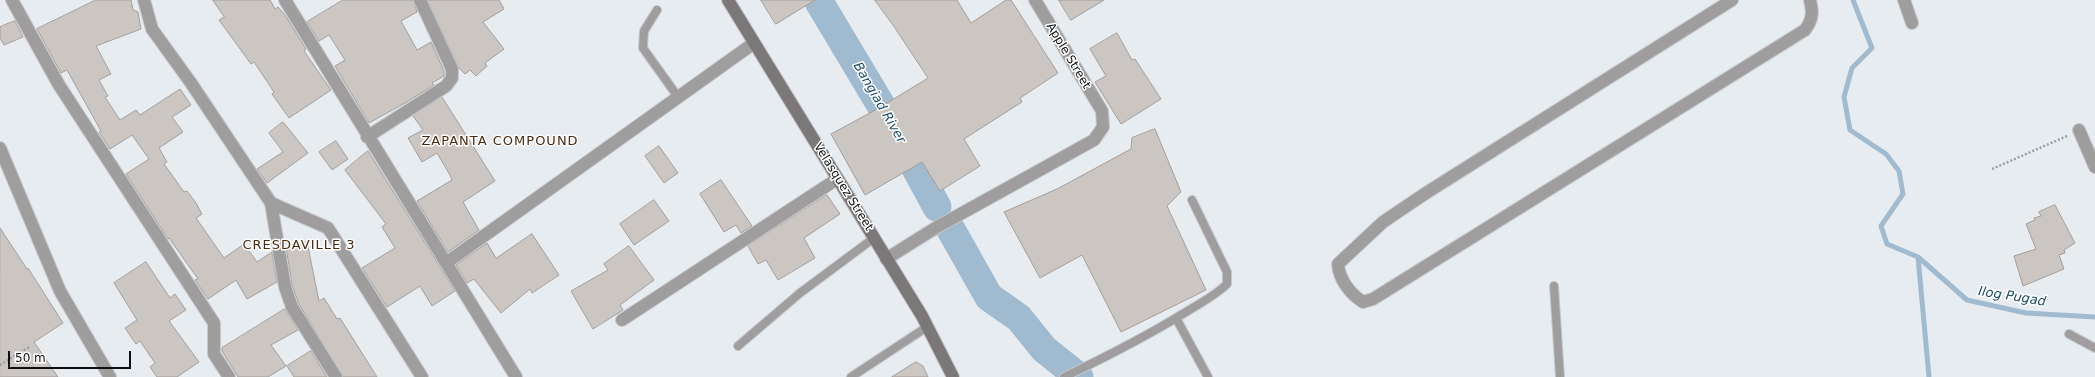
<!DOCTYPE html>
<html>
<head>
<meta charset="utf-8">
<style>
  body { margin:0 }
  #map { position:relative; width:2095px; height:377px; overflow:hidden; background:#e7ecf1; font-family:"DejaVu Sans",sans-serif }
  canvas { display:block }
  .scale { position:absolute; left:8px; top:351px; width:123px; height:18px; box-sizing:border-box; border:2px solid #0d0f11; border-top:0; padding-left:5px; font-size:12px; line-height:14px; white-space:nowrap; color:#0d0f11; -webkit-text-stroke:3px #fff; paint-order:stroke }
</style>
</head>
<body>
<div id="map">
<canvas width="2095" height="377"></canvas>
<div class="scale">50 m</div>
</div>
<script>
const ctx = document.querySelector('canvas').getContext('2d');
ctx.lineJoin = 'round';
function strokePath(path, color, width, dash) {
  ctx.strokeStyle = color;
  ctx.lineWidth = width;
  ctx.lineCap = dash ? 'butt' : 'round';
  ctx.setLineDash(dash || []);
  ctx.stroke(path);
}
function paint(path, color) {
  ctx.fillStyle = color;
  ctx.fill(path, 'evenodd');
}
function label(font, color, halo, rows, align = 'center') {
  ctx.font = font + ' "DejaVu Sans",sans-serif';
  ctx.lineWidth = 3;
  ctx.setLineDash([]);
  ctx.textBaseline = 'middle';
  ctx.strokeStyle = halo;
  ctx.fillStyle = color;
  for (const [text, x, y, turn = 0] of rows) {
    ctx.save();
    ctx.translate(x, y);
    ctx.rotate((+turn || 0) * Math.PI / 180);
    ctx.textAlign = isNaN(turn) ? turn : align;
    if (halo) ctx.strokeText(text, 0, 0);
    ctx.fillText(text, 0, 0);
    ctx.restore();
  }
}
const stream = new Path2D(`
  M1853,0L1872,48L1852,68L1844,97L1850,130L1886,154L1899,171L1903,194L1881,226L1887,244L1918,257L1967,300L2026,313L2095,317
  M1918,257L1929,377`);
const river = new Path2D(`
  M818,0L888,117L937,207
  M950,228L989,297L1019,318L1044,349L1079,377`);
const building = new Path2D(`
  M96,0H131L133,10L138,12L141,29L96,46L111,74L99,80L108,96L105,97L120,120L136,110L140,115L180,89L191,105L172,117L183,132L159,148L167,162L164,164L184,192L187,191L196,203L202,214L196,218L224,258L244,244L257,262L272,252L277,282L247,299L236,280L208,299L195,280L198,279L169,238L168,239L126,174L149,159L132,135L110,149L99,132L101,131L67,70L61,73L37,29Z
  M213,0H270L275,9L278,7L285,15L306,49L304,51L331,90L289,118L272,94L274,92L254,62L251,64L219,20L224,17Z
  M343,0H413L417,12L401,21L417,50L431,42L444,71V76L432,83L434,85L405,103L369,123L335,66L345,60L329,35L319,41L307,22Z
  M428,0H499L504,9L483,22L504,49L485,63L487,66L476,76L470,70L465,74L459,68Z
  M761,0H815L776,24Z
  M875,0H957L971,23L1006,0H1011L1058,73L1020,98L1022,102L964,139L980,166L940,191L922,162L865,195L831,134L879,108L928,78L895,28Z
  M1059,0H1104L1071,20Z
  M15,21L23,37L4,45L0,38V27Z
  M1117,33L1132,60L1135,59L1161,99L1121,124L1095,82L1106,76L1090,49Z
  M442,97L495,181L463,202L479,230L448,252L417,201L452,180L450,175L437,153L422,162L408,138L423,130L413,116Z
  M283,122L308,153L267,183L257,169L283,152L269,133Z
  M1155,129L1181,192L1167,206L1206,290L1121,332L1082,255L1040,278L1004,212L1057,189L1131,149L1132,138Z
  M336,141L348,159L332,170L319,152Z
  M659,146L678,173L664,183L645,156Z
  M368,151L455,291L432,306L420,286L387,307L362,268L395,248L382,227L386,224L345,170Z
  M721,180L752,226L741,233L736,225L724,232L700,194Z
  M827,195L840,214L804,238L815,258L778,280L766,260L758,264L748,246Z
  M654,200L669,221L634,245L620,224Z
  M2055,205L2075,243L2064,250L2065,253L2059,255L2064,269L2023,286L2014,256L2036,249L2026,224L2035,220L2034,218L2041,216L2039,212Z
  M0,228L27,269L28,268L63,323L34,342L58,377H0Z
  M532,234L559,275L532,293L530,289L501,313L474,279L467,283L456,265L487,243L496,258Z
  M307,242L319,301L324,298L337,319L340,318L377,377H343L299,304L292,285L286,247Z
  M629,246L654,280L620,305L623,310L593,329L571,291L608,270L604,264Z
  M146,262L170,298L175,294L186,310L169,321L199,362L177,377H157L150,367L155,363L140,341L136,344L125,328L137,320L114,283Z
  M285,309L298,330L271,345L286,366L268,377H238L222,351V348Z
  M311,351L327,377H294L287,366Z
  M916,362L923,366L928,377H892Z`);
const path = new Path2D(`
  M1992,169L2067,136
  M0,365L29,347`);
const lane = new Path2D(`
  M657,10L644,31L643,48L678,97
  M1554,286L1560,377
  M1176,318L1208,377
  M2069,334L2095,348
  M738,346L800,293L874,238
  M851,377L927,327
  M1064,377C1106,357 1147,336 1186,312C1200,303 1215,296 1227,284V272L1192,200`);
const street = new Path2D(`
  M12,0L59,85L214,323V354L229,377
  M144,0L152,29L191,83L271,203L285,287L292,307L336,377
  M285,0L516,377
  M1732,0L1426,193L1383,222L1338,264C1339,279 1350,294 1363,302L1373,299L1805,30C1813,19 1813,12 1810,0
  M1904,0L1912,23
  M2079,130L2095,167
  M367,137L446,86L452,78V69L420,0
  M0,148L60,291L110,377
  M271,203L328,228L422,377
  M886,259L937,227L1094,140L1103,127L1102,111L1035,0
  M446,263L754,43
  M622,320L837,179`);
const secondary = new Path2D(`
  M728,0L922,316L953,377`);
const streetNames = [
  ["Apple Street",1068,56,59],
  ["Velasquez Street",843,187,58]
];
const waterNames = [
  ["Bangiad River",879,103,60],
  ["Ilog Pugad",2012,297,9]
];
const neighbourhoodNames = [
  ["ZAPANTA COMPOUND",500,142],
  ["CRESDAVILLE 3",299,246]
];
strokePath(stream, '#a0bbd0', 5);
strokePath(river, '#a0bbd0', 29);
paint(building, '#ccc6c2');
strokePath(building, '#a49e9a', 1);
strokePath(lane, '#c4c9cd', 10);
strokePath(street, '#c4c9cd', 14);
strokePath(secondary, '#c4c9cd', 14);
strokePath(path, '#9ca0a4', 2.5, [2, 2]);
strokePath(lane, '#a09d9e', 8);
strokePath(street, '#a09d9e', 12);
strokePath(secondary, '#7c7779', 12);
label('12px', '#0d0f11', '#fff', streetNames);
label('italic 13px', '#1c4b69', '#fff', waterNames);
ctx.letterSpacing = '1px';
label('13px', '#492a0f', '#fff', neighbourhoodNames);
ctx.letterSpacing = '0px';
</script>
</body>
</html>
